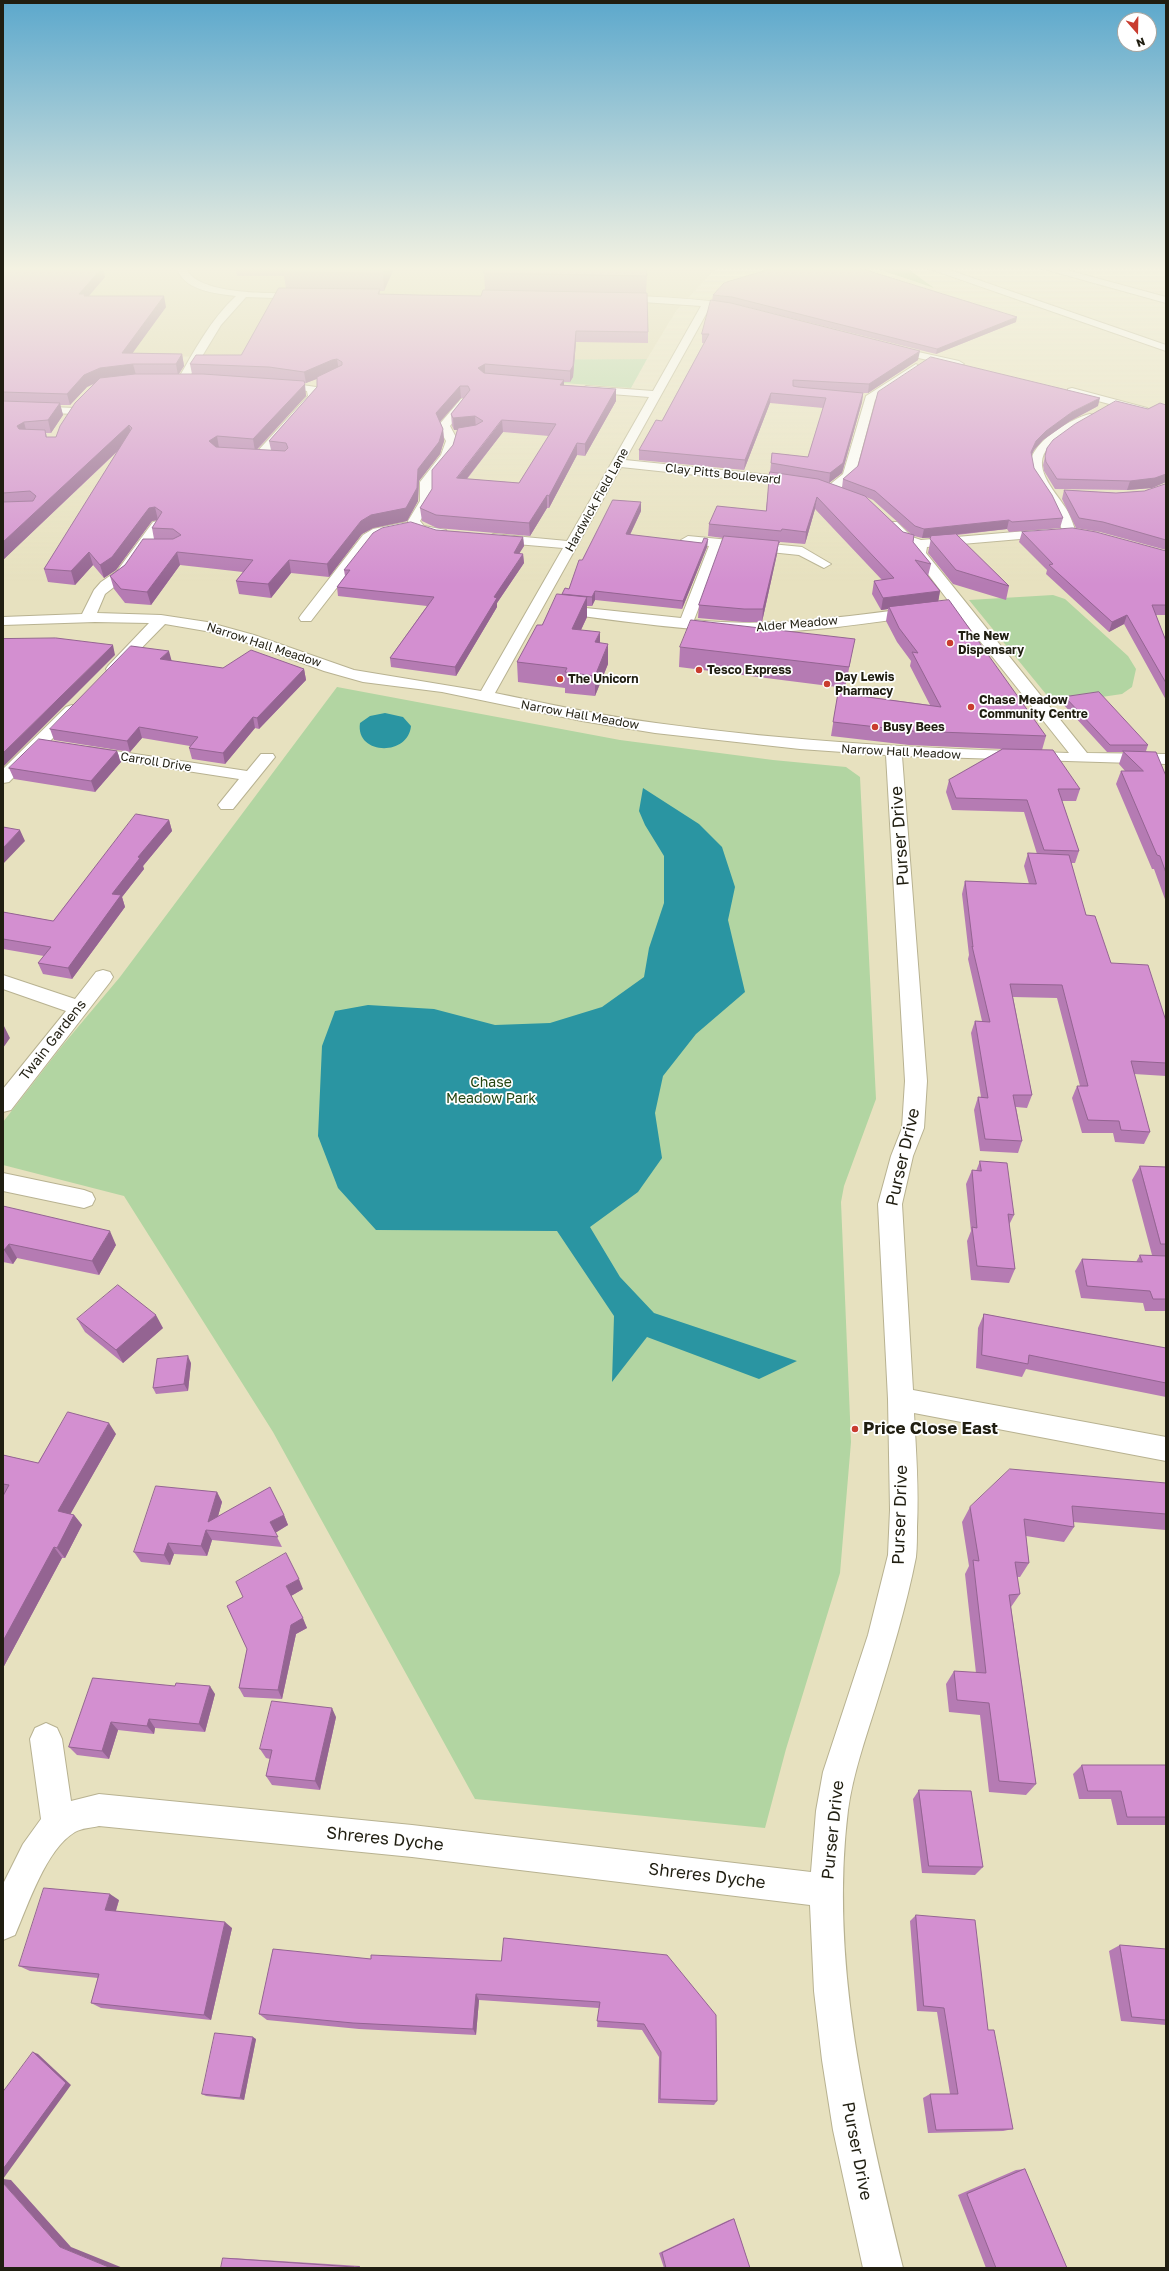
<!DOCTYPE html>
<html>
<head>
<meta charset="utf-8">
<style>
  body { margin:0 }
  #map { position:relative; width:1169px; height:2271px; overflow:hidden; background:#e7e1bf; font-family:"Golos Text",sans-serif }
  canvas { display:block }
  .frame { position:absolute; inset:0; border:4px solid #201e11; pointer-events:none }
  .north { position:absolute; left:1117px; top:12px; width:40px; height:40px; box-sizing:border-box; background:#fff; border:1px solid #a6a5a0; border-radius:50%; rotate:160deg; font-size:11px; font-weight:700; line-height:16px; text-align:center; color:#201e11 }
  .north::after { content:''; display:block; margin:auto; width:14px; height:18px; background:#c93c2f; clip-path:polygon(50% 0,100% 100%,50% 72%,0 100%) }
</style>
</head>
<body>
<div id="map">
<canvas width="1169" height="2271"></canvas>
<div class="frame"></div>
<div class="north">N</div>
</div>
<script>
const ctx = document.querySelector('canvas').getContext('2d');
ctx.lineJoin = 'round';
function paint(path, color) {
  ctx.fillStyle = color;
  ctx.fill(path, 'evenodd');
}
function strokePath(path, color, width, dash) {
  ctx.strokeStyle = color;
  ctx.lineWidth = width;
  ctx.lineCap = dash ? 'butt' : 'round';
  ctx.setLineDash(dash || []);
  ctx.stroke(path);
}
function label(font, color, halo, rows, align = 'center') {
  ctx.font = font + ' "Golos Text",sans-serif';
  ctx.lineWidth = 3.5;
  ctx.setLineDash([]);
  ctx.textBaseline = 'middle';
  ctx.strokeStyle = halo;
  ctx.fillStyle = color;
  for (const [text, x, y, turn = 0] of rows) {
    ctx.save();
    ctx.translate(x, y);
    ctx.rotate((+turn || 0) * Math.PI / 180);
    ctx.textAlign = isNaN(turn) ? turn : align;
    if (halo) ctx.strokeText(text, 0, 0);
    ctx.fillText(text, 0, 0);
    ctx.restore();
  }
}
const built = new Path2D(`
  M3,266H718L676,311L647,359L440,360L3,354Z`);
const green = new Path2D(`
  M647,359L631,388L494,378L440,360Z
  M1053,595L1065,599L1128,656L1136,669L1132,687L1122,694L1054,704L969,600Z
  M337,687L620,740L773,760L846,767L860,777L876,1099L844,1186L841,1202L851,1442L840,1573L786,1749L765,1828L475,1799L273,1432L124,1196L3,1165V1122L62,1046L120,977Z`);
const forest = new Path2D(`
  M869,266H904L934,288Z`);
const water = new Path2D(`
  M385,713L403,717L411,726C408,757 355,755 360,723L370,716Z
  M643,788L699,824L722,847L735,887L728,920L745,992L696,1034L663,1076L655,1113L662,1158L638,1192L590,1227L620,1277L654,1313L797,1361L759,1379L647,1337L612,1382L614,1316L557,1231L376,1230L338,1188L318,1136L322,1046L335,1011L368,1005L434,1009L495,1025L550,1023L602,1007L644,977L649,948L664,903V856L645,825L639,811Z`);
const street = new Path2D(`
  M177,266H185C195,297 277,293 304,293L309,296L304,299L246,297L221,325L187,381L182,384L177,381C194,351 211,319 236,296C217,294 180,290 177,266Z
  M617,295C636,296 735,299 744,309L739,312L710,307L625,460L799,478L805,482L799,486L621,467L495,693C549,704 602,716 656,723C793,742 931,749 1069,753L956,611C891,619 825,632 760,632C692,632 624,621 557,613L550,609L557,605L681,618L709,546L683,543L681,540L688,536L802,547L831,564L824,568L799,555L722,547L694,620C780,629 865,614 950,603L912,553L914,546L902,543L887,528L886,525L887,522H897L912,537L921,540L1050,529L1055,530L1056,533L1055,536L927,547L926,553L1087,753L1166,754V764L902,756L927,1081L924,1128L913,1156L902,1204L913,1390L1166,1437V1461L914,1413C916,1451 919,1489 917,1527C917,1537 917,1547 916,1557C906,1608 891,1656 876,1705C865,1740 853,1774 848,1810C829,1964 867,2119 903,2268H863L833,2130L822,2060L814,1991L810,1905L412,1857L99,1826C91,1828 82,1828 75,1832C46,1849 28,1905 15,1935L3,1940V1884L23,1844L41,1819L30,1739L35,1728L46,1723L57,1728L62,1739L71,1801L99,1794L412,1825L811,1872L816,1811L823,1772L868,1635L888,1555L890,1510L888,1399L878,1204L891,1156L902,1128L905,1081L886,755L800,749L655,733L582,721L442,692L363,682L324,671L223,634L165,624L118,672H108L106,669L108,666L149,623L95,622L3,625V617L82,614L94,590L101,582L117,571L153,522L158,521L164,525L127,577L105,594L97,613L161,615L207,622L254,635L354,670L481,691L563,548L493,542L486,538L493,534L567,541L649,397L586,392L581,389L586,386L653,391L701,306L614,300L612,298Z
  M891,346L959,361L964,364L959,367L887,351V347Z
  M916,364L921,367L920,369L875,400L855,475L836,492H828L826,489L828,486L843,474L866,396Z
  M275,381L316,387L319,396L263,460H255L253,457L255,454L308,396L307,391L271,386L270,384Z
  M1072,388L1147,408L1149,410L1143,413L1068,393V389Z
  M465,398L470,401L450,426L458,441L453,456L432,482V501L420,521L424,526L446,530L447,533L441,537C429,535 411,535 408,521L420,501V482L441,455L446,441L438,426L461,399Z
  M3,405L75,408L81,411L75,414L3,411Z
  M1090,414L1094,415L1096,417L1094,419C1079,428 1062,435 1049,447C1030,466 1054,490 1065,507C1070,514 1073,524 1076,532L1070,536C1060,533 1059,519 1055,511C1048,497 1034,484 1031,468C1026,445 1071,418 1090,414Z
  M402,523L407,524L408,527L407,530L382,535L373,541L311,621H301L299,618L301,615L363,535L373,529Z
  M72,705L78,707L80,710L78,713L9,782L3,783V769L66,707Z
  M89,747L247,771L261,754H273L275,757L233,809H221L218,805L239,779L83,755L81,752L83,749Z
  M103,970L110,972L113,977L110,982L11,1110L3,1112V1089L66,1011L3,989V975L75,999L96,972Z
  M3,1173L84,1190L92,1193L95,1199L92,1205L84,1208L3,1191Z`);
const highway = new Path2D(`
  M926,266H938L1166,345V351L927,268Z
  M1039,266H1052L1166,297V303L1040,268Z`);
const wall = new Path2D(`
  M3,266L105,277L89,296L166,307L132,353L182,354L184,366L179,374H192L190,364L241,355L286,288L284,276H237L235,266H395L384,291H380V294L418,295L481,296L485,290L484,273L647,276L646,293L648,332V343L576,342L573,377L570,382H564V385L616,389V401L585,456L577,455L549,508H547L530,536L437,528L422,521L420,508L432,489L453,445L458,430H454L452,426L451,414L464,398H461L440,422L443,429L444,441L440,454L419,481L418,501L407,521L373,528L362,534L329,577L291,573L271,598L239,594L236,581L243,572L180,565L151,605L125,603L114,589L110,576L125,565L154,539L152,528L157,520L152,521L116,570L104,578L93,565L75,585L48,582L44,569L119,450L3,560ZM317,379V387L269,441L271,450H257L306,396L304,383H306ZM94,384L56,437H47L46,433H51L63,415L60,405H70L87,387ZM503,432L549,436L519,483L467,479Z
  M713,295L1016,322L936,354L731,303L918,360L868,393H863L862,402L842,473L829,483L842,488L843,479L1098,406L1070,421L1043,440L1034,450L1031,455L1034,468L1063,518L1060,528L1009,532L1007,529L957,535L1009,586L1006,600L953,584L928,553L931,538H922L914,536L913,542L931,564L928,576L940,591L938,601L1046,736L1042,750L1080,789L1076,801H1062L1079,851L1075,863H1071L1086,915L1111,963L1166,1021V1076L1134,1074L1150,1132L1144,1144L1115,1142L1113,1133H1082L1072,1098L1077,1086H1080L1057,998L1013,997L1032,1095L1027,1108L1016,1107L1022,1141L1018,1153L980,1151L974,1110L978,1097H981L971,1033L975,1021H982L968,959L969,955L962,894L965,881L1029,884L1024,866L1028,853L1037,854L1024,812L952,810L946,792L949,780L1002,749L909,745L831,736L838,693L930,705L910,666L911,661L897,642L886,621L888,609L881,610L872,594L874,581L882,580L815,509L805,544L780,542V543H778L777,554L762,622H743L698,618L699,605L723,538L708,536L709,524L766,511L772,453L808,457L823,408L770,403L744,470L639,460V450L662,421L704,343H702V334L712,300ZM866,497L873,500L911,534L903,532Z
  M1166,405V482L1152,488L1127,490L1055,489L1044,471L1043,465L1047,448L1148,409Z
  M1166,484V550L1100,532L1076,528L1062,499L1064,490L1116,493L1144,491Z
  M641,511L630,535L702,543L708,539L707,547L682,609L595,600L592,606H587V617L581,630L600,643L608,664L595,696L565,693V688L518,682L517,662L562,595L569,589L582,560Z
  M436,530L523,537L524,546L519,553L523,554L524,563L497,603V607L456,676L391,667L390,658L427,606L338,596L337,587L345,576L344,570Z
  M1022,532L1166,551V615H1156L1166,641V700L1124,624L1109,632L1046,574L1047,570L1019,542Z
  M680,647L851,659L845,688L679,667Z
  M172,661L223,668L304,669L306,680L259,729L255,728L225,764L192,759L189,748L190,746L142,738L130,752L54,740L50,729Z
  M1065,697L1148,745L1146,751L1166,776V902L1154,869H1152L1116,784L1121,771H1125L1119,764L1123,752H1107L1063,704Z
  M117,751L121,762L95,792L14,779L9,768Z
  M169,820L172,831L143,866L144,869L122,897L125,907L72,979L43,974L38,963L44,956L3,949V912L53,921Z
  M980,1161L1014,1215L1009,1225L1015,1269L1009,1283L971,1280L967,1241L971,1231L966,1184L972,1170L976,1171Z
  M1140,1166L1166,1167V1311H1145L1143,1303L1081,1298L1075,1271L1082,1259L1136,1262L1140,1255H1152L1132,1180Z
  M3,1206L116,1245L99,1275L17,1258L13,1264L3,1262Z
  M984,1314L1166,1348V1397L1026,1369L1022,1377L976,1368L978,1328Z
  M77,1319L163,1328L123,1363L85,1332Z
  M191,1363L188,1391L156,1394L153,1388Z
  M116,1434L70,1514L74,1515L82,1525L65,1558H62L3,1668V1496L5,1493H3V1455L38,1463Z
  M1166,1485V1530L1073,1522L1074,1527L1064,1542L1026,1536L1029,1563L1020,1577H1017L1020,1594L1011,1607L1036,1784L1026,1795L989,1792L980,1715L949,1712L946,1684L954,1671L976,1673L965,1574L969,1566L962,1522L970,1507Z
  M217,1492L222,1502L218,1516L284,1515L288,1525L275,1533L282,1547L212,1540L207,1556L174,1554L170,1565L141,1562L134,1552Z
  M303,1589L291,1596L307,1628L296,1634L282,1699L244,1697L239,1688L247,1649L243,1597Z
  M93,1678L215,1694L205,1732L155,1728L154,1734L118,1730L109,1759L77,1755L69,1747Z
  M336,1717L320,1790L272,1785L266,1776L270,1759L266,1758L260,1749Z
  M1082,1765H1166V1825H1117L1111,1799H1079L1073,1774Z
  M919,1790L983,1867L975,1875L922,1873L913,1799Z
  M119,1900L116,1911L232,1928L211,2020L101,2008L91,2003L98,1978L30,1971L19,1966Z
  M916,1915L988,2030L1013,2129L1003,2131L928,2133L923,2098L930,2094H950L937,2012L917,2011L910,1921Z
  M1120,1945L1166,1949V2025L1121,2021L1109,1951Z
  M667,1955L717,2101L714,2105L658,2103L659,2057L642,2030L597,2027L599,2008L479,2000L476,2035L359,2029L267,2020L259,2014L371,1959L501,1961Z
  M256,2039L244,2100L206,2096L202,2094Z
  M1025,2169L1067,2268H986L958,2195L1016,2170Z
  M734,2219L750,2268H664L659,2253L729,2220Z
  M223,2258H231L360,2266L359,2268Z`);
const shadedWall = new Path2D(`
  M386,266H395L384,291L383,273Z
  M103,267L105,277L86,299L79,294Z
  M164,296L166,307L124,365L122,353Z
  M1017,317L1016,322L936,354L937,349Z
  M576,331V342L573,377L570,382V371Z
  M920,351L918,360L868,393L869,384Z
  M182,354L184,366L178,375L176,364Z
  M337,359L339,371L334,372L306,383L304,372L332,360Z
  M133,364L136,375L103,379L87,387L70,405L67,394L84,375L100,368Z
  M485,364V376L478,368Z
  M564,380V391L560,385Z
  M305,384L306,396L255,451L253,439Z
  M460,386L461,398L437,425L436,413Z
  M616,389V401L585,456V444Z
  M771,393L770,403L744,470L745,460Z
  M863,393L862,402L842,473L829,483L830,473Z
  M1100,398L1098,406L1070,421L1043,440L1034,450L1029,461L1031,452L1036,441L1046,431L1072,412Z
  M60,403L63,415L51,433L48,420Z
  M475,416L476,429L454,430L453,418Z
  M502,420L503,432L457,491V478Z
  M24,422L27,434L21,438L17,426Z
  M129,425L132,437L3,560V542Z
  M443,429L444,441L440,454L419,481L418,501L407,521L373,528L362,534L329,577L327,564L361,521L371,515L418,469Z
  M217,436L219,448L212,454L209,441Z
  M577,443V455L549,508V496Z
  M1166,474V482L1152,488L1127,490L1130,481Z
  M547,495V508L530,536L529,523Z
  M817,497L815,509L805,544L806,532Z
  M641,502V511L626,543V534Z
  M155,507L158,520L152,521L116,570L104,578L100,565L149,508Z
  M1009,520L1007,529L922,538L924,529Z
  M523,537L524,546L514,562V553Z
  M708,539L707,547L682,609L683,601Z
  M779,541L777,554L762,622L763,609Z
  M89,552L93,565L75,585L71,571Z
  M177,552L180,565L151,605L147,592Z
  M523,554L524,563L497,603V607L456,676L455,667L494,597Z
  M289,560L291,573L271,598L268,584Z
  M595,591V600L592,606V597Z
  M940,591L938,603L889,607L888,609L881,610L883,598Z
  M587,597V617L572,649V629Z
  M1127,615L1124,624L1109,632L1112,622Z
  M600,632V652L595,642Z
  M608,644V664L595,696V676Z
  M113,645L115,655L3,767V753Z
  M169,651L172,662L160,659Z
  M304,669L306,680L259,729L257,718Z
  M253,717L255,728L225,764L223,753Z
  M139,727L142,738L130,752L127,741Z
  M117,751L121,762L95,792L91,781Z
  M169,820L172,831L143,866L144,869L122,897L125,907L72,979L68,968L112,894L138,857Z
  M20,830L25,841L3,864V848Z
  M3,1024L10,1038L3,1048Z
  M110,1231L116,1245L99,1275L92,1261Z
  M9,1244L17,1258L13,1264L4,1250Z
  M156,1315L163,1328L123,1363L116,1350Z
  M188,1356L191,1363L188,1391L184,1384Z
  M109,1423L116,1434L66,1522L58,1511Z
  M217,1492L222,1502L214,1531L208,1522Z
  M74,1515L82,1525L65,1558L57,1548Z
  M284,1515L288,1525L275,1533L270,1522Z
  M206,1530L212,1540L207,1556L201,1546Z
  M168,1543L174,1554L170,1565L164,1555Z
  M54,1547L62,1558L3,1668V1641Z
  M299,1579L303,1589L291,1596L286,1586Z
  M303,1618L307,1628L296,1634L282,1699L278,1690L291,1625Z
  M210,1686L215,1694L205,1732L199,1724Z
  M332,1708L336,1717L320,1790L315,1781Z
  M149,1719L155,1728L154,1734L147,1726Z
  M111,1722L118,1730L109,1759L102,1751Z
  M110,1894L119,1900L114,1916L105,1910Z
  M225,1922L232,1928L211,2020L204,2015Z
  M476,1994L479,2000L476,2035L473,2029Z
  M253,2037L256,2039L244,2100L240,2098Z
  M33,2052L38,2054L71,2085L3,2179L11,2180L71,2247L123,2268H111L60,2247L3,2183V2169Z
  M360,2266L359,2268H354V2267Z`);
const building = new Path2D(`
  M3,266L103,267L79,294H85L84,296H164L122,353L182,354L176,364H133L100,368L84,375L67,394L3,392Z
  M287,266H386L383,273L283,272Z
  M486,266H646L647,276L484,273Z
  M781,266H853L1017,317L937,349L732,297L713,295L724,283Z
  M279,288L380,289L378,294L418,295L481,296L483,290L647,293L648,332L576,331L573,366L570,371L485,364L478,368L484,373L564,380L560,385L616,389L585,444L577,443L549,496L547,495L529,523L436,515L420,508L432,489V470L453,445L458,428L476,425L483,421L475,416L453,418L451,414L470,390L468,386H460L436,413L443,429L439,442L418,469L417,488L406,508L371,515L361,521L327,564L289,560L268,584L236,581L253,560L177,552L147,592L121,589L110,576L125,565L143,539H173L181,535L173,529L152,528L162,512L155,507L149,508L112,557L100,565L89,552L71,571L44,569L132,428L129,425L3,542V502L33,501L36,496L30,491L3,493V401L60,403L48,420L24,422L17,426L19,429L45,430L46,437H56L60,426L75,403L100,378L135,374H203L304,381L305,384L253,439L217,436L209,441L216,447L285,451L288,448L286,443L269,441L317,387V377L342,365V362L337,359L332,360L304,372L269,367L190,364L196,355H241ZM502,420L556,424L519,483L457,478Z
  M711,300L731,303L920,351L869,384L793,380V386L798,387L863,393L843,463L830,473L771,463L772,453L808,457L826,398L771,393L745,460L639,450L656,420L662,421L709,334H702Z
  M931,357L1100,398L1072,412L1046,431L1036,441L1031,452L1034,468L1052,495L1063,518L1012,522L1009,520L924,529L915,526L875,491L843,479L858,466L878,392Z
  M1116,401L1148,409L1160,403L1166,405V474L1155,478L1130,481L1057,479L1046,462L1045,456L1047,448L1053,440L1075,424Z
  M770,472L818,479L865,496L903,532L914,535L913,542L931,564L915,560L940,591L883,598L874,581L894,578L817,497L806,532L782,529L781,531L709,524L717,506L766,511Z
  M1166,484V540L1103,522L1079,518L1064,490L1116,493L1144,491Z
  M613,500L641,502L626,534L702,543L704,538L708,539L683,601L595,591L592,597L562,594L565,588L569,589L579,560H582Z
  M411,522L436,530L523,537L514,553L523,554L494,597L497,598L455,667L390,658L434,597L337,587L350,570H344L373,533L382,528Z
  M1073,528L1096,532L1166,551V605H1152L1166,641V683L1127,615L1112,622L1049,565L1053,564L1022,532Z
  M956,534L1009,586L956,570L930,539L931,536Z
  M724,536L779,541L763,609H744L699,605Z
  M557,594L587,597L572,629L600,632L595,642L608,644L595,676L565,672L567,668L517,662L537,625H542Z
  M949,600L1046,736L912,731L833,722L838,693L941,707L912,652L918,653L899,628L889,607Z
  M691,620L855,639L849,667L680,647Z
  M56,638L113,645L3,753V639Z
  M131,646L169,651L160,659L223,668L251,650L304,669L257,718L253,717L223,753L189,748L198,737L139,727L127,741L50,729Z
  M1099,692L1148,745H1110L1065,697Z
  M39,739L117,751L91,781L9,768Z
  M1003,749L1053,750L1080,789H1058L1079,851L1044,850L1027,800L956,798L949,780Z
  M1123,751L1156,752L1166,776V873L1160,856L1157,855L1121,771H1143Z
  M136,814L169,820L138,857L140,858L112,894L121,895L68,968L38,963L51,947L3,939V912L53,921Z
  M3,827L20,830L3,848Z
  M1028,853L1069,855L1086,915L1095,916L1111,963L1148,965L1166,1021V1063L1131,1061L1150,1132L1121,1130L1119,1121L1088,1120L1077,1086H1088L1062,985L1010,984L1032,1095H1013L1022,1141L985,1139L978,1097L988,1098L975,1021L990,1022L972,946L973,947L965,881L1036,884Z
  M980,1161L1007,1163L1014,1215L1008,1214L1015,1269L977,1266L972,1227L977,1228L972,1170L981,1171Z
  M1140,1166L1166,1167V1244H1161Z
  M3,1206L110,1231L92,1261L9,1244L4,1250H3Z
  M1140,1255L1166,1256V1299H1153L1150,1291L1087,1286L1082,1259L1142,1262Z
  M118,1285L156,1315L116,1350L77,1319Z
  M984,1314L1166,1348V1383L1029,1355L1028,1364L982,1355Z
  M188,1356L184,1384L153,1388L157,1359Z
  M68,1412L109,1423L58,1511L74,1515L57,1548L54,1547L3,1641V1496L9,1485L3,1484V1455L38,1463Z
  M1010,1469L1166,1483V1514L1072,1506L1074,1527L1024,1519L1029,1563L1015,1562L1020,1594L1009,1595L1036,1784L999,1781L989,1703L957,1700L954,1671L986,1673L973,1560L979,1561L970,1507Z
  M156,1486L217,1492L208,1522L270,1487L284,1515L270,1522L278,1537L206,1530L201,1546L168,1543L164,1555L134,1552Z
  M286,1553L299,1579L286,1586L303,1618L291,1625L278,1690L239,1688L247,1649L227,1606L243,1597L236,1582Z
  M93,1678L175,1686L176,1683L210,1686L199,1724L149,1719L147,1726L111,1722L102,1751L69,1747Z
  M272,1701L332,1708L315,1781L266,1776L272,1750L260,1749Z
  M1082,1765H1166V1817H1127L1121,1791H1088Z
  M919,1790L971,1791L983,1867L929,1866Z
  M44,1888L110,1894L105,1910L225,1922L204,2015L91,2003L99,1974L19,1966Z
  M916,1915L975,1920L988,2030H994L1013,2129L936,2130L930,2094H958L944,2008L924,2006Z
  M504,1938L667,1955L716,2015L717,2101L660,2099L661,2052L644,2024L597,2021L600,2002L476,1994L473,2029L353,2023L259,2014L273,1949L371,1959V1955L501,1961Z
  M1120,1945L1166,1949V2020L1132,2017Z
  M215,2033L253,2037L240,2098L202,2094Z
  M33,2052L66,2083L3,2169V2092Z
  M1025,2169L1067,2268H996L967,2194Z
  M3,2183L60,2247L111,2268H3Z
  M734,2219L750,2268H666L662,2253Z
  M223,2258L354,2267V2268H221Z`);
const markers = [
  [950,643,4,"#c93c2f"],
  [699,670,4,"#c93c2f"],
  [560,679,4,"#c93c2f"],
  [827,684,4,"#c93c2f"],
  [971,707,4,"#c93c2f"],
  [875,727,4,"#c93c2f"],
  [855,1429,4,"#c93c2f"]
];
const farStreetnames = [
  ["Clay Pitts Boulevard",723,474,6],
  ["Hardwick Field Lane",597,500,-61],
  ["Alder Meadow",797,624,-5],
  ["Narrow Hall Meadow",264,645,18],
  ["Narrow Hall Meadow",580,715,10],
  ["Narrow Hall Meadow",901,752,3],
  ["Carroll Drive",156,762,9]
];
const farPoinames = [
  ["The New",958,636],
  ["Dispensary",958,650],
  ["Tesco Express",707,670],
  ["Day Lewis",835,677],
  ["Pharmacy",835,691],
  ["The Unicorn",568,679],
  ["Chase Meadow",979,700],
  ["Community Centre",979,714],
  ["Busy Bees",883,727]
];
const streetNames = [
  ["Twain Gardens",53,1040,-52]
];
const parkNames = [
  ["Chase",491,1083],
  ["Meadow Park",491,1099]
];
const nearStreetnames = [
  ["Purser Drive",900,836,-94],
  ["Purser Drive",903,1157,-77],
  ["Purser Drive",900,1515,-88],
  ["Purser Drive",833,1830,-84],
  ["Shreres Dyche",385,1839,6],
  ["Shreres Dyche",707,1876,7],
  ["Purser Drive",857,2151,79]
];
const nearPoinames = [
  ["Price Close East",863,1429]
];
paint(built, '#dcd5ab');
paint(green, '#b2d5a2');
paint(forest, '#84b76a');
paint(water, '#2a95a2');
strokePath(street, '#b8b291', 2);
strokePath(highway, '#b8b291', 2);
paint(street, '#fff');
paint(highway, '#fff');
paint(wall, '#b57bb3');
paint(shadedWall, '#946492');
paint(building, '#d38fd0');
strokePath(building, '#946492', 1);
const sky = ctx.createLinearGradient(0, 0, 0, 584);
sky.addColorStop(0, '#5ca8cc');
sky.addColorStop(0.46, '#f4f2e2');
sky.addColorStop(1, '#f4f2e200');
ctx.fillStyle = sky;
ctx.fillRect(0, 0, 1169, 584);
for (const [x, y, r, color] of markers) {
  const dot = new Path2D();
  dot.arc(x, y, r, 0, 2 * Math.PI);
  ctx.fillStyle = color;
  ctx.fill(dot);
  strokePath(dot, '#fff', 1.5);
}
label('12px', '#201e11', '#fff', farStreetnames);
label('bold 12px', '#201e11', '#fff', farPoinames, 'left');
label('14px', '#201e11', '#fff', streetNames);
label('14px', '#254611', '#fff', parkNames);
label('17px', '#201e11', '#fff', nearStreetnames);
label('bold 17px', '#201e11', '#fff', nearPoinames, 'left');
</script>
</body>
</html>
